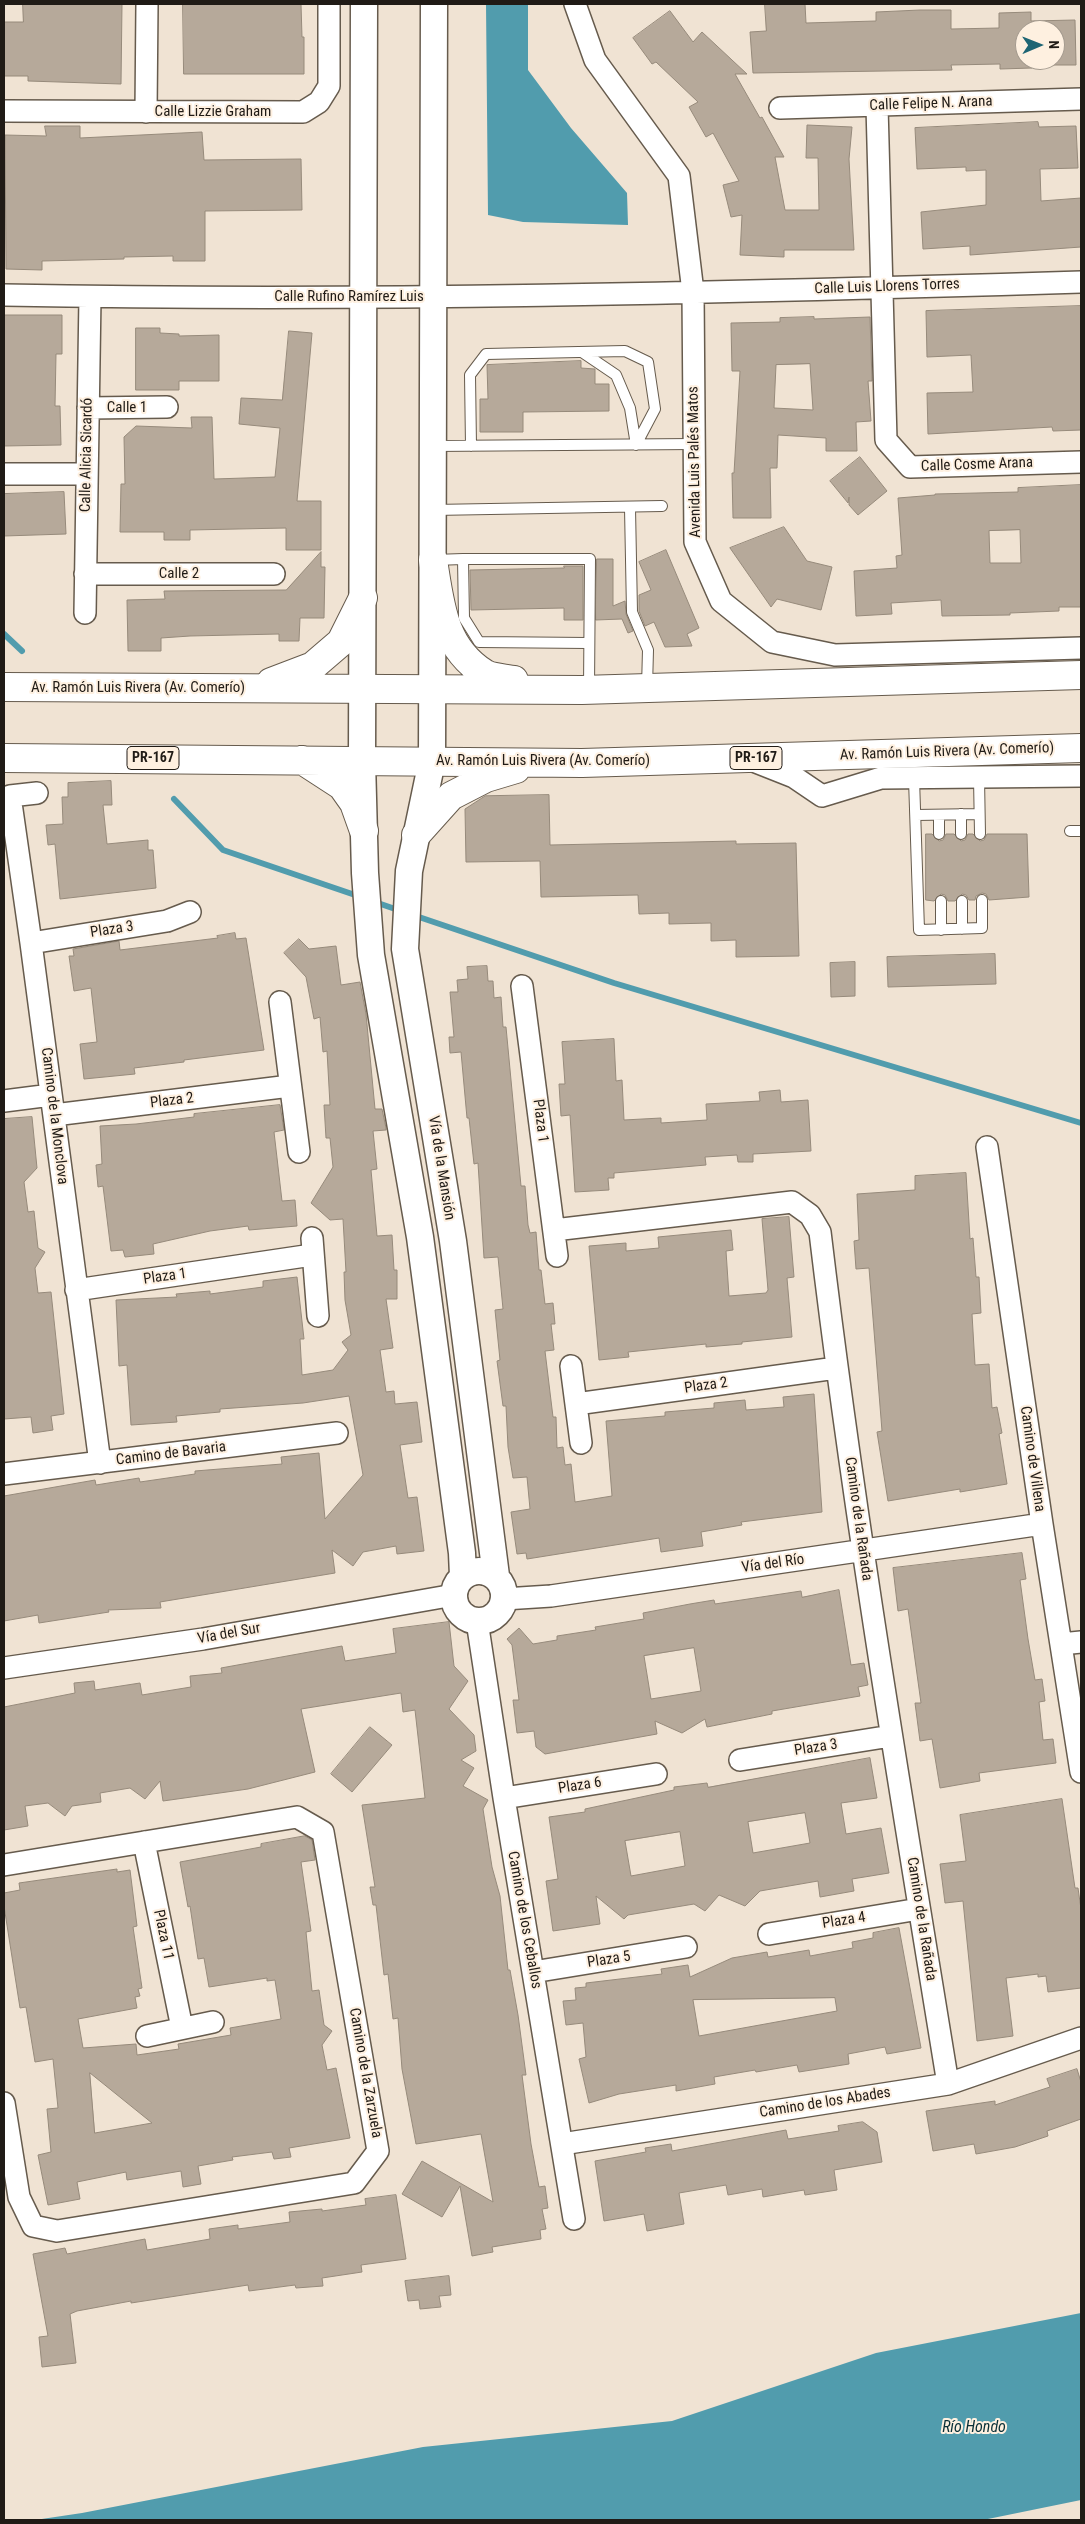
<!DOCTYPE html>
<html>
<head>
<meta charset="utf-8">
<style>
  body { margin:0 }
  #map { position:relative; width:1085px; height:2524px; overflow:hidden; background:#f0e3d3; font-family:"Roboto Condensed",sans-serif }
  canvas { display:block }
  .frame { position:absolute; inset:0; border:5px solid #201b16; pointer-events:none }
  .north { position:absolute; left:1015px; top:20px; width:50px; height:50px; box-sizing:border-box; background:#fef0e0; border:1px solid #a59b8f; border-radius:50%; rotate:89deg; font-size:14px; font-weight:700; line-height:20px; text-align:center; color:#201b16 }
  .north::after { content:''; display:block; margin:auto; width:18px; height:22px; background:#1e6574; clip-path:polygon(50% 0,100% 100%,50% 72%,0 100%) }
</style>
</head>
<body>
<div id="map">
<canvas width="1085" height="2524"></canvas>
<div class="frame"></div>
<div class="north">N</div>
</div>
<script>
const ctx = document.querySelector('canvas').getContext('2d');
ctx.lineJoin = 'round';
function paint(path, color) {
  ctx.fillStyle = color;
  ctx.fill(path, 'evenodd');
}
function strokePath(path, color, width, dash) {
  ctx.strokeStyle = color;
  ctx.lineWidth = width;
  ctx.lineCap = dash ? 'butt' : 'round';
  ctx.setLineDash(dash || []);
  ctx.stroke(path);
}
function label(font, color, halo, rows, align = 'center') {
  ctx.font = font + ' "Roboto Condensed",sans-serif';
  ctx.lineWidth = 4;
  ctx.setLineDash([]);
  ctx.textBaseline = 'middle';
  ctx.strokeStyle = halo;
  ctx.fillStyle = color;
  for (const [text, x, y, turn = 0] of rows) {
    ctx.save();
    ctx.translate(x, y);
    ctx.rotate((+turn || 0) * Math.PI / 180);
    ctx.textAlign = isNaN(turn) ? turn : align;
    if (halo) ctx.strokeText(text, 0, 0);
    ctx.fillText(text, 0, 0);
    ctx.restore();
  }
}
const water = new Path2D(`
  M486,4H528V70L571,128L627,193L628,225L523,222L488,215Z
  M1081,2313V2500L983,2520H35L82,2513L423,2447L672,2421L876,2353Z`);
const stream = new Path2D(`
  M4,634L22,651
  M174,799L223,850L361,897
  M372,901L401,911
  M413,915L614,983L1081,1123`);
const building = new Path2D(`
  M23,4H122L121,84L28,81V76H4V22H23Z
  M183,4H301L302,37H304V74H184Z
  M765,4H805L806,23L876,21V12L920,10H951V29L999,28V13L1031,12V21L1075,20L1076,65H1032V68L1000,69V64L951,65L952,70L753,73L750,32L766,31ZM1025,30H1055V60H1025Z
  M670,11L693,42L702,32L747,74H735L760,118L762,117L784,157H775L785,210H819L818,158H806L807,125L852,127L849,159L854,250H784V257L740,255L742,215L731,217L723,185L739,181L713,133L706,137L689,107L698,102L656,62L652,64L633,38Z
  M1038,122L1039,127L1076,126L1078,168L1040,169L1041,201L1081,198V247L970,255V246L923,249L921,212L986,205V170L966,171V167L917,169L915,128Z
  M45,126H80V138L202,132L204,160L301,159L302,210L205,211V261H173V256L124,257V259L42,261V270L6,269L5,135L46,136Z
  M1081,306V430L1053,431L1052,427L928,434L927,393L973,392L971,355L927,357L926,311Z
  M4,315H62V354H56L55,406H60L61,445L4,446Z
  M814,317V319L870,317L872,381H868L871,421L856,422L857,451H826V438L778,435L777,468H770L771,518H733L732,473H734L740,371H732L731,323L780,322V318ZM810,364L813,410L774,408L776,365Z
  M136,328H160V333L179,334V336L219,335V381H179V390H136Z
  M289,331L312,333L297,501H321V550H286V528L190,530V540H164V532H120L121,484H125L124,437L136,426L192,428L191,417H212L214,479L275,477L280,428L239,424L241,398L282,400Z
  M581,361V368L595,369V384H609V411L523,412V432H480V399H488L487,365Z
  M860,457L887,491L858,515L849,505V497L848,503L830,481Z
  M1081,485V607H1059V611L1010,613V615L942,616L941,600L891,603L892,614L856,616L854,571L897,568L896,556L902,555L898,498L935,495V494L1018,492V488ZM1020,530L1021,563H990L989,531Z
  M64,492L66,534L4,536V494Z
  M784,527L807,561L832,567L821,610L777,599L771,607L730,548Z
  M666,550L699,628L687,634L692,646L665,647L654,622L645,626L639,611V595L651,590L639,562Z
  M321,552V567H325L324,618H300L299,641H279V634L190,636L161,638V651H128L127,600L165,599L164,591L286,590Z
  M597,559H613V606L625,601L626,614L633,631L628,633L622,619L596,620Z
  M564,566H583V620H564V608L471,610L470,570L564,568Z
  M111,781L112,805H103L107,844L148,840V850H153L156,888L60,899L55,844L48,845L46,825L63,824L62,797H68V783Z
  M549,795L550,845L736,841V844L796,843L799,956L736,957V940L711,941V923L669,924V913L639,914L638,895L541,897L540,861L466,862L465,809L485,796Z
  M926,834H932L939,841L943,840L946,834H954L961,841L965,840L968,834H973L980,841L984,840L987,834H1027L1029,897L989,900L986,894L982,893L976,896L975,900H969L966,895L962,894L955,901H948L945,895L941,894L934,901L926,900Z
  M235,933L236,939L246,938L264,1050L184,1060V1062L134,1068L135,1074L84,1079L80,1044L97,1042L91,988L74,991L69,956H74L73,949L119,941L120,950L218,938L217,936Z
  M299,939L309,949L336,946L341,985L360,982L366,1014L375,1109H382L386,1128V1130L373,1131L377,1169L371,1170L377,1236L392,1235L394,1270H397V1299H386L393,1348L380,1350L386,1392L394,1391L395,1404L417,1402L422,1442L400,1445L408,1498L417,1497L424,1551L397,1554L396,1546L363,1552L353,1566L332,1550L335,1573L160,1602L161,1608L108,1610L109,1612L39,1623L38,1615L4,1621V1496L95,1480L96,1485L139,1478L140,1482L195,1474V1471L282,1464L281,1457L319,1453L325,1519L363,1475L349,1396L303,1403L220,1409V1412L176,1416L177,1422L131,1425L127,1365L119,1366L116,1300L177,1297L176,1294L210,1291V1294L263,1287V1281L297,1277L304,1339H300L302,1375L333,1370L348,1350L342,1342L351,1335L345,1300L344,1272H346L343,1219L330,1220L311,1203L333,1167L330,1138H326L324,1105H330L327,1051L323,1052L320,1017L314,1019L306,977L284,953Z
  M995,954L996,984L888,987L887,957Z
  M855,962V996L831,997L830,963Z
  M487,966L488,981H493L494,998L501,997L503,1027H506L521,1186H525L528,1225L530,1233L536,1232L539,1270H541L545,1304L553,1303L555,1324H551L554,1350L545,1351L553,1417H556L557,1448L563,1447L565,1465L571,1464L575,1502L612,1496L606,1421L665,1416V1412L714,1408V1403L745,1400L746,1410L784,1407L783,1397L814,1394L822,1512L741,1522L742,1525L701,1532L703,1546L661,1552L659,1538L527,1559L526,1553L517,1554L511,1512L530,1509L527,1477L513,1478L508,1447L506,1406H503L497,1361L500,1360L495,1310L503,1309L498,1257L484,1258L478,1163L474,1164L469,1118H467L461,1052L450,1053L449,1037H454L450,992H458L457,980L468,979L467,967Z
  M614,1039L616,1081L622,1080L624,1120L661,1118V1123L707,1120L706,1104L760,1101L759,1092L780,1090L781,1102L808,1100L811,1151L753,1154V1162H738L737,1155L705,1157L706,1165L614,1173V1178H608L609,1190L575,1192L570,1115L561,1116L559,1084H565L562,1042Z
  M280,1105L284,1130L274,1132L282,1201L295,1200L297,1226L249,1230L248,1226L210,1231L153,1244L154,1254L125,1257L123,1250L111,1251L103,1186L98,1187L96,1165L102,1164L100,1126L136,1124L194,1117V1114Z
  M32,1117L37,1168L24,1182L28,1212L34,1211L38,1248L45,1252L35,1268L38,1293L51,1292L64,1414L51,1416L53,1430L33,1433L31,1417L4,1419V1119Z
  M966,1173L970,1239L973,1238L976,1277H979L981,1313L972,1314L975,1365L989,1364L992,1408L997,1407L1002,1433L999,1434L1007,1484L960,1492V1489L888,1501L877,1432L882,1431L869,1268L856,1269L854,1241L859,1240L857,1194L915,1190V1176Z
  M789,1217L794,1277L787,1278L792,1337L742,1342V1344L706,1347V1344L628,1352L629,1357L599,1360L589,1246L626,1243V1251L659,1248L658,1237L731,1230L733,1250L726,1251L729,1296L766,1293L768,1290L762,1219Z
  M1022,1553L1026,1579L1020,1580L1028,1639L1035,1680L1042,1679L1045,1701L1039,1702L1043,1740L1053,1739L1056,1763L979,1773L980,1781L940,1788L932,1739L920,1741L915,1703H921L908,1609L898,1611L893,1568Z
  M839,1590L851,1665L864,1663L868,1685L858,1687L860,1696L772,1711V1714L707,1727L705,1719L682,1733L655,1721L657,1734L545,1754L536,1747L534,1731L517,1733L513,1700H519L512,1645L507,1639L519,1628L533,1644L557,1640V1636L596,1630L595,1627L644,1619L643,1613L690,1604L714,1600L715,1604L801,1591L802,1597ZM694,1648L701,1691L651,1699L644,1656Z
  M449,1622L454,1666L468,1681L449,1709L474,1735L476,1751L461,1760L474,1768L463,1786L488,1800L483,1809L492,1867L500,1896L508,1970H510L518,2015L526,2075H522L531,2144L539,2187L545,2186L548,2208L542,2209L546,2229L540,2230L541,2239L492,2247L493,2252L472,2256L460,2186L442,2217L402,2194L422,2161L493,2202L481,2134L416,2144L402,2069L398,2018L393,2019L388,1974L384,1975L376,1905H373L370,1887H375L362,1805L425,1798L415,1710L403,1712L401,1693L301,1709L315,1772L248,1789L163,1801L160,1781L145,1799L130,1788L100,1793L101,1802L72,1806L65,1816L48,1803L25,1806L28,1826L4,1830V1707L75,1693L74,1683L94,1681L95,1690L140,1683L142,1695L191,1687L190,1676L222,1673L221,1668L342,1646L345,1661L396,1653L393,1629Z
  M370,1727L392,1745L352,1792L331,1774Z
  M870,1758L877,1798L841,1803L846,1834L881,1828L889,1873L852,1879L854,1891L820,1897L818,1881L760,1891L745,1906L719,1895L705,1911L694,1904L628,1915L624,1919L596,1896L600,1924L553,1931L546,1881L558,1879L549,1817L585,1812V1809L674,1790V1787L707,1783L708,1787ZM805,1813L810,1843L753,1853L748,1822ZM680,1832L685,1866L631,1876L625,1841Z
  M1062,1799L1075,1888H1078L1081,1909V1988L1048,1992L1046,1976L1038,1977V1974L1006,1978L1013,2036L977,2041L963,1901L945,1903L940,1864L966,1861L960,1815Z
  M305,1836L312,1840L315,1860L301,1862L311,1931L306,1932L312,1991L319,1990L324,2025L332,2031L322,2045L327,2070L336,2068L350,2138L289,2148L291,2157L274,2159L272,2152L232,2157L233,2160L198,2166L201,2184L183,2187L181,2171L127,2180L126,2172L77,2182L80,2199L48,2205L38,2155L51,2152L47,2109L58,2108L53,2059L35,2062L26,2007L20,2008L4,1906V1893L20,1890L19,1883L117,1869V1872L130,1870L137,1926L133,1927L142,1988L138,1989L140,1996L135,1997L137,2008L78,2019L83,2048L136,2044L137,2055L179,2049L178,2044L231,2035L230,2028L281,2019L275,1980L267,1981V1978L209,1987L204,1958L198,1959L190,1906L188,1907L180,1862L261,1847V1844ZM90,2073L152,2123L95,2133Z
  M899,1928L921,2048L887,2054L885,2047L848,2054L849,2064L799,2072L797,2065L756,2072L755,2070L714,2077L715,2084L676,2091V2085L619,2094L589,2103L579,2059L586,2057L583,2023L566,2025L563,2001L576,2000L575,1988L586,1987V1983L662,1974L661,1969L688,1965L690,1977L732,1958L767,1952L768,1957L809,1950L810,1956L853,1948L852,1942L873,1938V1933ZM835,1998L837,2011L699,2036L693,2000Z
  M1077,2069L1081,2082V2119L1047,2131L1048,2136L1015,2147L976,2154L974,2144L933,2151L926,2111L995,2101V2105L1050,2087L1047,2079Z
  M863,2122L877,2132L882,2162L834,2170L837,2190L805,2195L804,2190L763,2197L762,2189L728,2195L726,2185L679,2193L684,2224L647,2231L644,2214L604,2221L595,2161L646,2152L645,2148L671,2144L672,2151L786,2130L788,2139L839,2131L838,2126Z
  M396,2195L406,2259L361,2265L362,2272L322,2278L323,2286L296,2288L295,2285L249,2291L248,2285L131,2303V2301L77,2311L70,2314L76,2363L42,2367L39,2337L48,2336L33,2254L65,2248L67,2254L145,2239L147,2250L210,2239L209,2229L238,2225V2229L290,2222L289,2212L322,2209V2211L366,2205L365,2199Z
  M449,2276L451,2295L439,2296L441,2307L420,2309L419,2300L408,2301L405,2281Z`);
const service = new Path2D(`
  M582,352L616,375L630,408L636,445
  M433,446L694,444
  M471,446L470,375L486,354L625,351L648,362L655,409L636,445
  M630,508L632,612L648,650L647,687
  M433,510L662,506
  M434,560L463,559
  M588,643L479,642L464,618L463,559H590L589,689
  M979,778L980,834
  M914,779L919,930L982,928V900
  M961,814V834
  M916,815L979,814
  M1070,831H1081
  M939,834V815
  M941,901V930
  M962,901V929`);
const minor = new Path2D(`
  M575,4L595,60L679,176L693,292L695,542L721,601L772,642L835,655L1081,648
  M877,106L886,440L910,467L1081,462
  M780,108L1081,99
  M4,111L303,112L319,102L329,86V4
  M146,112L147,4
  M4,295C363,302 722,293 1081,282
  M88,408L167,407
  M4,474H87
  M85,574H274
  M85,613L90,297
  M751,760L794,777L822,796L881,778L1081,776
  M37,793L10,796L31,943L100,1463
  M31,943L167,921L190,912
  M522,986L557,1256
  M280,1002L299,1152
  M4,1101L51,1095
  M54,1115L290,1086
  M987,1147L1042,1524L1081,1772
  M554,1230L792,1202L810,1215L820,1232C854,1517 902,1801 948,2084
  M312,1238L318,1316
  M76,1290L312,1255
  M571,1366L581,1443
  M576,1404L836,1368
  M4,1474L337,1433
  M504,1599L551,1596L1042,1524
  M477,1621L504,1798L574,2219
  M1061,1644L1081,1642
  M4,1668L203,1639L454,1595
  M740,1760L891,1736
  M504,1798L656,1774
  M144,1842L182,2028
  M4,1865L297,1817L323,1832L378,2151L354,2183L57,2231L33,2226L19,2197L4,2103
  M769,1934L919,1909
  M533,1972L686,1947
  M147,2036L213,2022
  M562,2144L948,2084L1081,2038`);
const tertiary = new Path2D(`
  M364,4L362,761L365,873L371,955L420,1237L462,1553L463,1576
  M434,4L432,761L409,871L405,949L453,1241L496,1576
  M454 1596a25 25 0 1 1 50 0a25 25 0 1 1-50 0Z`);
const primary = new Path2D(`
  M433,560C440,604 443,647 484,673C491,678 505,678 514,680
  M271,682L313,666L341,642L363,598
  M4,687L582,690L1081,675
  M4,758L582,763L1081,748
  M302,760L342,786L354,803L364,831
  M416,835L451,796L486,778L516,769`);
const shields = [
  [153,758,52],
  [756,758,52]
];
const shieldNames = [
  ["PR-167",153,758],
  ["PR-167",756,758]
];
const streetNames = [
  ["Calle Felipe N. Arana",931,104,-2],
  ["Calle Lizzie Graham",213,112],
  ["Calle Luis Llorens Torres",887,287,-2],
  ["Calle Rufino Ramírez Luis",349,297],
  ["Calle 1",127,408],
  ["Calle Alicia Sicardó",87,455,-89],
  ["Avenida Luis Palés Matos",695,462,-91],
  ["Calle Cosme Arana",977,465,-2],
  ["Calle 2",179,574],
  ["Av. Ramón Luis Rivera (Av. Comerío)",138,688],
  ["Av. Ramón Luis Rivera (Av. Comerío)",947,752,-2],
  ["Av. Ramón Luis Rivera (Av. Comerío)",543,761],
  ["Plaza 3",112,930,-9],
  ["Plaza 2",172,1101,-7],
  ["Camino de la Monclova",54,1116,83],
  ["Plaza 1",540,1121,83],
  ["Vía de la Mansión",441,1168,81],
  ["Plaza 1",165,1277,-8],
  ["Plaza 2",706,1386,-8],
  ["Camino de Bavaria",171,1454,-7],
  ["Camino de Villena",1032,1459,82],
  ["Camino de la Rañada",858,1519,82],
  ["Vía del Río",773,1564,-8],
  ["Vía del Sur",229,1634,-10],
  ["Plaza 3",816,1748,-9],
  ["Plaza 6",580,1786,-9],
  ["Camino de la Rañada",921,1919,81],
  ["Camino de los Ceballos",524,1920,80],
  ["Plaza 4",844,1921,-9],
  ["Plaza 11",163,1935,78],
  ["Plaza 5",609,1960,-9],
  ["Camino de la Zarzuela",365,2073,80],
  ["Camino de los Abades",825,2103,-9]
];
const waterNames = [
  ["Río Hondo",974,2428]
];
paint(water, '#519cad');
strokePath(stream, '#519cad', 6);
paint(building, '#b6a99a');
strokePath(building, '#968a7b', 1);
strokePath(service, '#665b4d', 12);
strokePath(minor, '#665b4d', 24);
strokePath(tertiary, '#665b4d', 29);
strokePath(primary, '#665b4d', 30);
strokePath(service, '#fff', 10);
strokePath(minor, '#fff', 21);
strokePath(tertiary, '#fff', 26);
strokePath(primary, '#fff', 28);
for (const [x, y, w] of shields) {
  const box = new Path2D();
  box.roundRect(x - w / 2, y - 11.5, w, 23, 4);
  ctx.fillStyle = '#fef0e0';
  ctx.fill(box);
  strokePath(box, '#201b16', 1);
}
label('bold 14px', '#201b16', null, shieldNames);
label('15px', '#201b16', '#fef0e0', streetNames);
label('italic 16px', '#0a3038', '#fef0e0', waterNames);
</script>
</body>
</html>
